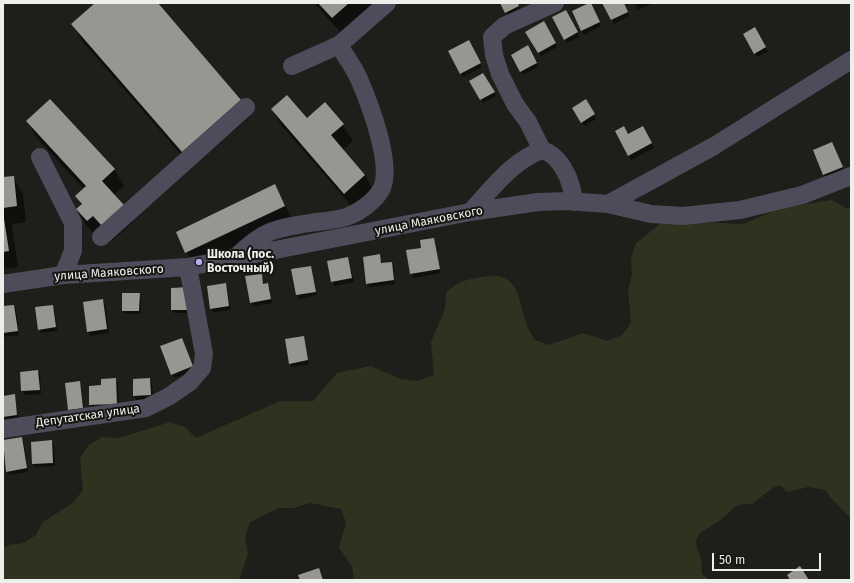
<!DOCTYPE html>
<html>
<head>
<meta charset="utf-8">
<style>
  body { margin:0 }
  #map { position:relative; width:854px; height:583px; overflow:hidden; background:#1d1f1a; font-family:"Fira Sans",sans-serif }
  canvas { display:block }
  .frame { position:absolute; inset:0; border:4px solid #edefeb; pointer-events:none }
  .scale { position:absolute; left:712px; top:553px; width:109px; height:18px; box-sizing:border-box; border:2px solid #edefeb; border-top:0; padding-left:5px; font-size:12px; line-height:14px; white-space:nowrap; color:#edefeb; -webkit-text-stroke:3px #141611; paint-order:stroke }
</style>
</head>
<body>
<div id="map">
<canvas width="854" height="583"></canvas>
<div class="frame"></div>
<div class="scale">50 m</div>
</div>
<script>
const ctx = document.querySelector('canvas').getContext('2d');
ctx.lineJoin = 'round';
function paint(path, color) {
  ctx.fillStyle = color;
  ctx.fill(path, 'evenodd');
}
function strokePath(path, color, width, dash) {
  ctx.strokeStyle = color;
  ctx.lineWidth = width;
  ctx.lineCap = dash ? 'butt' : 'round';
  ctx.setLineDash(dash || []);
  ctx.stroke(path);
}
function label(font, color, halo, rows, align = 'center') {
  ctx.font = font + ' "Fira Sans",sans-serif';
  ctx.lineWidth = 4;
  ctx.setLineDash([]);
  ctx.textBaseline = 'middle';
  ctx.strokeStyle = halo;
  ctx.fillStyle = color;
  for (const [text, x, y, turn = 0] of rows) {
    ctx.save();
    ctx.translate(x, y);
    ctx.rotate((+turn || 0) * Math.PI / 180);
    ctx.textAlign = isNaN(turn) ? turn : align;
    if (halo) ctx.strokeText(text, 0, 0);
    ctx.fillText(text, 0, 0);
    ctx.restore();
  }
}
const green = new Path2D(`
  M832,200L846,208H851V519L830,497L826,490L808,487L787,492L781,486L774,487L752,504H744L735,507L718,522L700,533L696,540L697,549L701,557L702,574L709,579L739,580H354L352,567L339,547L346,523L341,509L310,503L294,508H279L250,522L245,537L248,554L239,580H3V548L9,545L24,543L36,535L43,522L73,503L83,490L80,458L89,445L102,437L119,438L170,422L185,427L196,438L280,401H313L337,373L371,366L400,379L418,381L434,375L431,342L445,309L446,293C460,280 463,281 482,277C519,270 518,297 526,323C528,329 532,335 535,340L549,345L583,333L608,341L622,335L631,323L628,290L632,275L631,259L636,243L660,224L676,221L743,224L784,207Z`);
const shadow = new Path2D(`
  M97,3H156L241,100L250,117L192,167L82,41L73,24Z
  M314,3H376L342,34Z
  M501,3H517L521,10L508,16Z
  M603,3H623L629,16L614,24Z
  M635,3H654L638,10Z
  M592,7L601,26L584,35L573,11Z
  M566,11L579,37L567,43L553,18Z
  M544,22L557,47L541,56L527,32Z
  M754,29L768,52L757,57L744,35Z
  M469,41L482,67L463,77L450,51Z
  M528,47L538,67L523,75L512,55Z
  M483,74L496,96L483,103L470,82Z
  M50,100L115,170L124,186L114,195L124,206L133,222L112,241L103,231L97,237L87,226L77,210L82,206L77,197L84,189L37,138L27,121Z
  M585,101L596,119L584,126L573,108Z
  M325,104L343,125L353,141L342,150L365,175L374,192L354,209L282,126L272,110L307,119Z
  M643,127L654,148L631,160L616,132L628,135Z
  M834,147L844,171L826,178L824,175Z
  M13,177L23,194L26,222L12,224L18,267L3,269V178Z
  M275,186L292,219L194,265L177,232Z
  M434,239L441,273L413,278L407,251L422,248Z
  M380,255L382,264L391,263L394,267L395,284L369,287L367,283Z
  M348,258L354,282L334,286L328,261Z
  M311,267L317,295L299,299L297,295Z
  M261,275L264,285L268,284L270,288L272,303L253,306L251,302Z
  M226,284L231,310L213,312L211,308Z
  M191,292V313H175L172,310Z
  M139,294L141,298V314H125L123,311Z
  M103,300L105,304L109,333L90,336L88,332Z
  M14,306L16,309L19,335L3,337V307Z
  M52,306L55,310L57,331L41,333L39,329Z
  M303,337L309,364L292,367L290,363Z
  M182,339L195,370L174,378L172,374Z
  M38,371L40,375L41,394L25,395L22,391L21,373Z
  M116,379L118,383L119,407L93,409L90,405L102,386Z
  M150,379L152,383L153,399L136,400L134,396V380Z
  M79,382L81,386L84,412L71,413L69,409Z
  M14,396L19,419L3,421V397Z
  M22,438L24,442L28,472L9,475L7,471L3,441Z
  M51,441L54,445L55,466L35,467L33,464Z`);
const building = new Path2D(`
  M95,3H158L241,100L182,152L71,24Z
  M318,3H349L332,18Z
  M500,3H518L519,6L505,13Z
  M589,3H591L600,22L581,31L572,11Z
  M602,3H624L628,12L611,20Z
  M566,10L578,32L564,40L552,17Z
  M544,21L556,43L538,53L525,32Z
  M755,27L766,47L754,54L743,34Z
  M469,40L481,63L460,74L448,51Z
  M528,45L537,63L520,72L511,55Z
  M483,73L495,92L480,100L469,81Z
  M287,95L307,118L325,102L344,124L331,135L365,175L344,194L271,109Z
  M50,99L115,169L102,181L124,205L102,226L93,216L87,221L76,209L82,204L75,196L86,186L26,121Z
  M586,99L595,114L581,123L572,108Z
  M624,126L628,134L643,126L652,143L628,156L615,131Z
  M832,142L843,167L823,175L813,150Z
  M14,176L17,206L3,208V177Z
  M275,184L285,206L185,253L176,232Z
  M3,212L9,251L3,252Z
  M434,238L440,269L410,274L406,250L421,248L420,240Z
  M380,254L381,263L392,262L394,280L366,284L363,257Z
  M348,257L352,278L331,282L327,261Z
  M311,266L316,292L296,295L291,269Z
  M262,274L263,284L268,283L271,299L250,303L245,276Z
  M226,283L229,306L210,309L207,286Z
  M189,287V310H171V288Z
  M122,293H140L139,311H122Z
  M103,299L107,329L87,332L83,302Z
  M14,305L18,331L3,333V306Z
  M53,305L56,327L38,330L35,307Z
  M304,336L308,360L289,364L285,339Z
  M182,338L193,366L171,375L160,346Z
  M38,370L40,390L21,391L20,372Z
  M116,378L117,404L89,405V386L101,385V379Z
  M150,378L151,395L133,396V379Z
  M80,381L83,408L68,410L65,383Z
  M15,394L17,415L3,417V396Z
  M22,437L27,468L6,472L3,440Z
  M52,440L53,463L32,464L31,442Z
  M800,566L809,580H790L787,575Z
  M319,568L323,580H300L298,575Z`);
const minor = new Path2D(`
  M292,66L339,45L387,3
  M542,150C562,156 572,182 574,202
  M40,157L73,223V251L63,275
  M608,204L714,146L851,60
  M470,212C491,190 513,160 542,150L528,122L515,104L500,74L494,55L492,37L504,26L555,3
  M101,237L246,107
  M235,258C264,229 276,228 316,222C325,221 336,220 346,217C358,213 374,202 381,190C394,166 369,102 359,79C354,67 345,56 339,45
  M3,284L63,275L188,267L470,212L538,202L567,201L608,204L651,214L683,216L711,213L740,210L802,195L851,176
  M3,429L146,408L168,397L190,382L202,368L204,354L188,267`);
const markers = [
  [199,262,4,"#b7abf7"]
];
const streetNames = [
  ["улица Маяковского",429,221,-11],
  ["улица Маяковского",109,273,-4],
  ["Депутатская улица",88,416,-8]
];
const poiNames = [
  ["Школа (пос.",207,255],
  ["Восточный)",207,269]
];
paint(green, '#2d331f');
paint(shadow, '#0007');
paint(building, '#959790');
strokePath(minor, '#4e4c5b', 18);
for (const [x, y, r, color] of markers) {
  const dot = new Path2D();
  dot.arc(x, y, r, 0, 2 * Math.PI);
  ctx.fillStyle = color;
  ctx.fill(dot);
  strokePath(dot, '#141611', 1.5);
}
label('12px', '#edefeb', '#141611', streetNames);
label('bold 12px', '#edefeb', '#141611', poiNames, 'left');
</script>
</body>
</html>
